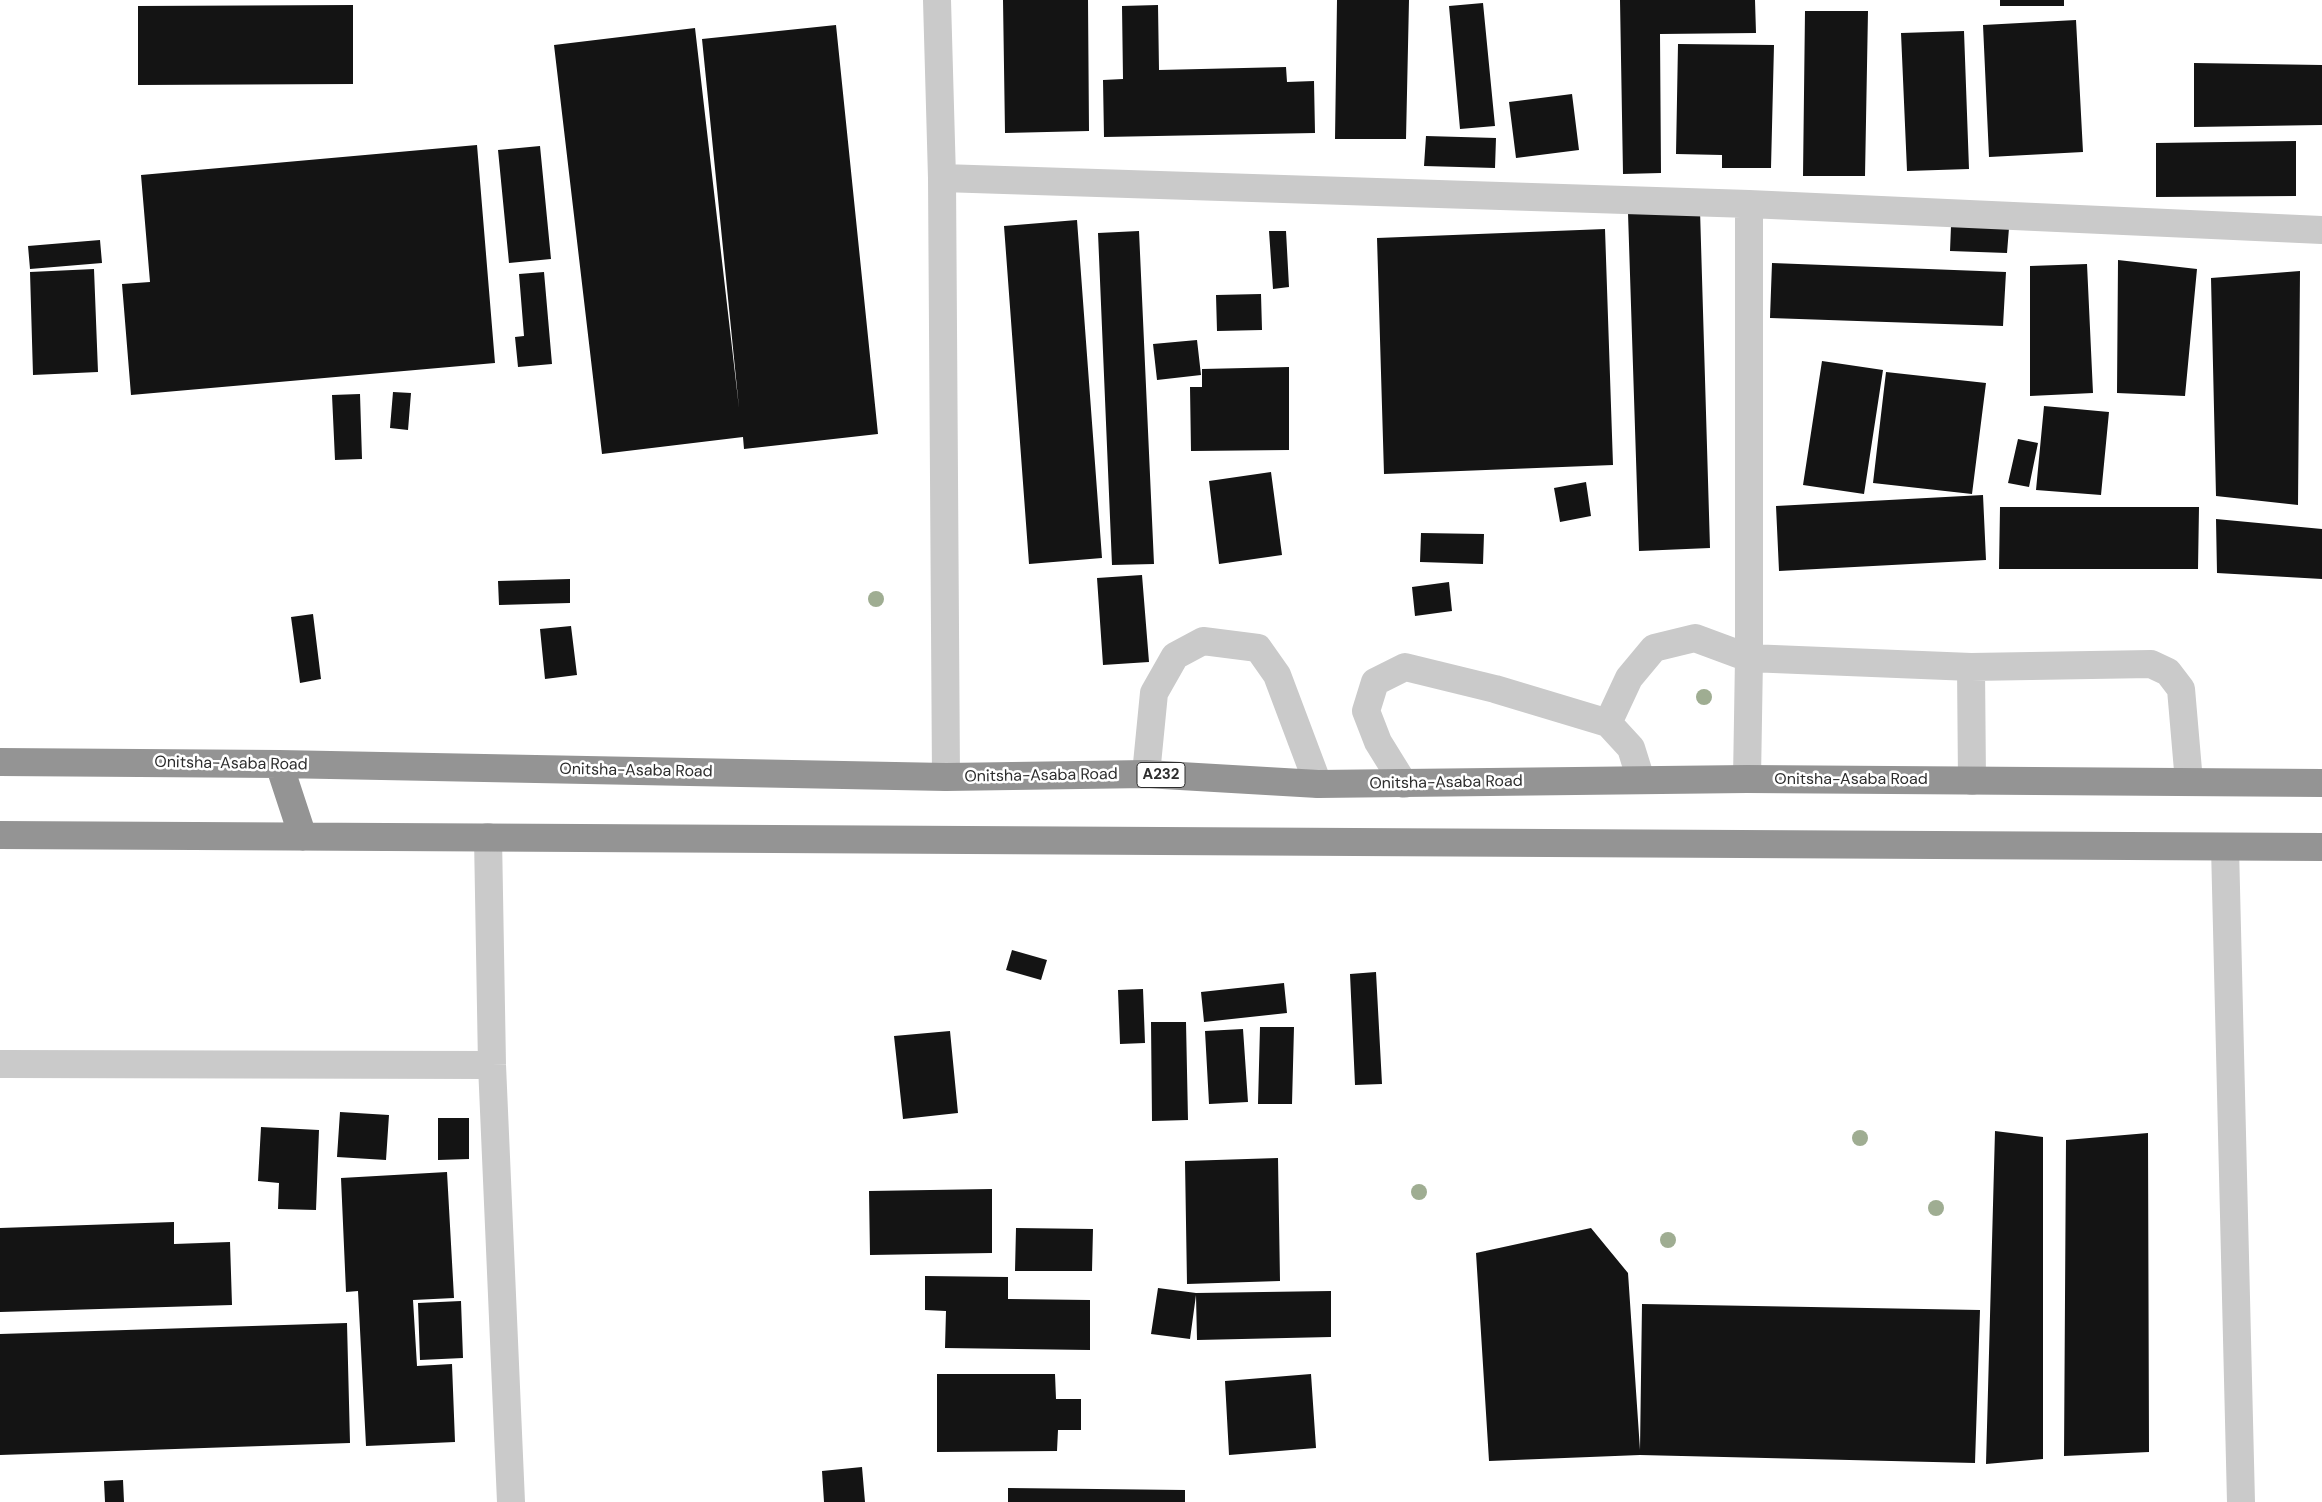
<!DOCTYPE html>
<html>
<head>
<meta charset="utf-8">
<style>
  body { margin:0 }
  canvas { display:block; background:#fff }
</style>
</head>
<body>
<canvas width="2322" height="1502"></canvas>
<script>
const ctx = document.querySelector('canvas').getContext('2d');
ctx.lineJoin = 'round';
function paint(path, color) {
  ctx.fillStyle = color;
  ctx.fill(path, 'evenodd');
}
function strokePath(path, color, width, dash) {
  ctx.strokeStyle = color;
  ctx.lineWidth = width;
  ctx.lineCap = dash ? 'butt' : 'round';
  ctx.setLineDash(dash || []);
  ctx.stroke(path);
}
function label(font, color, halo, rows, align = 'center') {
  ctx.font = font + ' "DM Sans",sans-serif';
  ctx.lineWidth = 5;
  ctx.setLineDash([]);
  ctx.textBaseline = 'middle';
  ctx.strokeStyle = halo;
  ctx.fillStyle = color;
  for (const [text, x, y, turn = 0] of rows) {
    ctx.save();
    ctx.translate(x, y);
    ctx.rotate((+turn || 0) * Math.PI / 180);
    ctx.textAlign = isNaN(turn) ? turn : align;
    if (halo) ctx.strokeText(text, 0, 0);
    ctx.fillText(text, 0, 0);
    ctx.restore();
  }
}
const building = new Path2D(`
  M1003,0H1088L1089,131L1005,133Z
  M1337,0H1409L1406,139H1335Z
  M1620,0H1755L1756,33L1660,34L1661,173L1623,174Z
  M2000,0H2064V6H2000Z
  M1483,3L1495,126L1460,129L1449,6Z
  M353,5V84L138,85V6Z
  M1158,5L1159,70L1286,67L1287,82L1314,81L1315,133L1104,137L1103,80L1123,79L1122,6Z
  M1805,11H1868L1865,176H1803Z
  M2076,20L2083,152L1989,157L1983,25Z
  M836,25L878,434L744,449L743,437L602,454L554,45L695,28L739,408L702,39Z
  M1964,31L1969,169L1907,171L1901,33Z
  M1678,44L1774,45L1771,168H1722V155L1676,154Z
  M2194,63L2322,65V125L2194,127Z
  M1572,94L1579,150L1516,158L1509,102Z
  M1426,136L1496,138L1495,168L1424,166Z
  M2296,141V196L2156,197V143Z
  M477,145L495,363L131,395L122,284L150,282L141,175Z
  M540,146L551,259L509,263L498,150Z
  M1700,210L1710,548L1639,551L1628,213Z
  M1077,220L1102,558L1029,564L1004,226Z
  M1951,226L2009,228L2007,253L1950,251Z
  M1605,229L1613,465L1384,474L1377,238Z
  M1139,231L1154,564L1112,565L1098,233Z
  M1269,231H1286L1289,287L1273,289Z
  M100,240L102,263L30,269L28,246Z
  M2118,260L2197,269L2185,396L2117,393Z
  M1772,263L2006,272L2003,326L1770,318Z
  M2087,264L2093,393L2030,396V266Z
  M94,269L98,372L33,375L30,272Z
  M2300,271L2298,505L2216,496L2211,278Z
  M544,272L552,364L518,367L515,337L524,336L519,274Z
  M1261,294L1262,330L1217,331L1216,295Z
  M1197,340L1201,375L1157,380L1153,344Z
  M1822,361L1883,370L1864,494L1803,485Z
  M1289,367V450L1191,451L1190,387H1202V369Z
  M1886,372L1986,383L1972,494L1873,483Z
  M393,392L411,393L408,430L390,428Z
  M360,394L362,459L335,460L332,395Z
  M2044,406L2109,412L2101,495L2036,490Z
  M2018,439L2038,443L2029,487L2008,483Z
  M1271,472L1282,555L1219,564L1209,481Z
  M1586,482L1591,516L1560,522L1554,488Z
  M1983,495L1986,560L1779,571L1776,506Z
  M2000,507H2199L2198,569H1999Z
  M2216,519L2322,529V579L2217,573Z
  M1421,533L1484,534L1483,564L1420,562Z
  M1142,575L1149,662L1103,665L1097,578Z
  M570,579V603L499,605L498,581Z
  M1449,582L1452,611L1415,616L1412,587Z
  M313,614L321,679L300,683L291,617Z
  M571,626L577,675L545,679L540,629Z
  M1012,950L1047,960L1041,980L1006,970Z
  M1376,972L1382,1084L1355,1085L1350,974Z
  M1284,983L1287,1013L1204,1022L1201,992Z
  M1143,989L1145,1043L1120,1044L1118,990Z
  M1151,1022H1186L1188,1120L1152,1121Z
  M1260,1027H1294L1292,1104H1258Z
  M1243,1029L1248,1102L1209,1104L1205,1031Z
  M950,1031L958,1113L903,1119L894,1036Z
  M340,1112L389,1115L386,1160L337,1157Z
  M438,1118H469V1159L438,1160Z
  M261,1127L319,1130L316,1210L278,1209L279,1183L258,1181Z
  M1995,1131L2043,1137V1459L1986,1464Z
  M2148,1133L2149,1452L2064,1456L2066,1140Z
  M1278,1158L1280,1281L1187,1284L1185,1161Z
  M447,1172L454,1298L413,1300L417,1366L452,1364L455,1442L366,1446L358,1291L346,1292L341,1178Z
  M992,1189V1253L870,1255L869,1191Z
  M174,1222V1244L230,1242L232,1305L0,1312V1228Z
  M1016,1228L1093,1229L1092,1271H1015Z
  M1591,1228L1628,1273L1640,1450L1642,1304L1980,1310L1975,1463L1640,1455L1489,1461L1476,1253Z
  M925,1276L1008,1277V1299L1090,1300V1350L945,1348L946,1311L925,1310Z
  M1158,1288L1196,1293L1331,1291V1337L1197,1340L1196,1295L1190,1339L1151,1334Z
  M461,1301L463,1358L420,1360L418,1303Z
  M347,1323L350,1443L0,1455V1334Z
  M937,1374H1055L1056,1399H1081V1430H1058L1057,1451L937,1452Z
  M1311,1374L1316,1448L1229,1455L1225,1381Z
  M862,1467L865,1502H824L822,1471Z
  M123,1480L124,1502H105L104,1481Z
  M1008,1488L1185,1490V1502H1008Z`);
const minor = new Path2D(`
  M937,0L942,178L946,777
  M942,178L1749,204L2322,230
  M1971,667L1972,781
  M1608,723L1629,678L1654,648L1695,638L1749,658L1971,667L2151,664L2168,672L2181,689L2189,782
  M1146,774L1154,693L1175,656L1203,641L1258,648L1277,675L1318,784
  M1747,779L1749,658V204
  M1404,784L1378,742L1366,711L1375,682L1405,667L1495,689L1608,723L1631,748L1641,780
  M488,837L492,1065L511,1502
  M2225,847L2241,1502
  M0,1064L492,1065`);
const highway = new Path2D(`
  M0,762L279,764L946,777L1146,774L1318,784L1747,779L2322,783
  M279,764L303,837
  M0,835L2322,847`);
const trees = [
  [876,599],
  [1704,697],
  [1860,1138],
  [1419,1192],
  [1936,1208],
  [1668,1240]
];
const shields = [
  [1161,775,48]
];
const shieldNames = [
  ["A232",1161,775]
];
const streetNames = [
  ["Onitsha-Asaba Road",231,764,1],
  ["Onitsha-Asaba Road",636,771,1],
  ["Onitsha-Asaba Road",1041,776,-1],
  ["Onitsha-Asaba Road",1851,780],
  ["Onitsha-Asaba Road",1446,783,-1]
];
paint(building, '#141414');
strokePath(minor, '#cacaca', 28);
strokePath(highway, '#949494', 28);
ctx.fillStyle = '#9fad92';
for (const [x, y] of trees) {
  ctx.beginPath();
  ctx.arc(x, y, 8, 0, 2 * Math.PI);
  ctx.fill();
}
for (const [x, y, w] of shields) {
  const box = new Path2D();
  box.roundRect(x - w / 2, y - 12.5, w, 25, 4);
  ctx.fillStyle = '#fff';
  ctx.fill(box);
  strokePath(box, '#2d2d2d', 1);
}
label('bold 15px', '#2d2d2d', null, shieldNames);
label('16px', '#2d2d2d', '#fff', streetNames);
</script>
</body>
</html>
